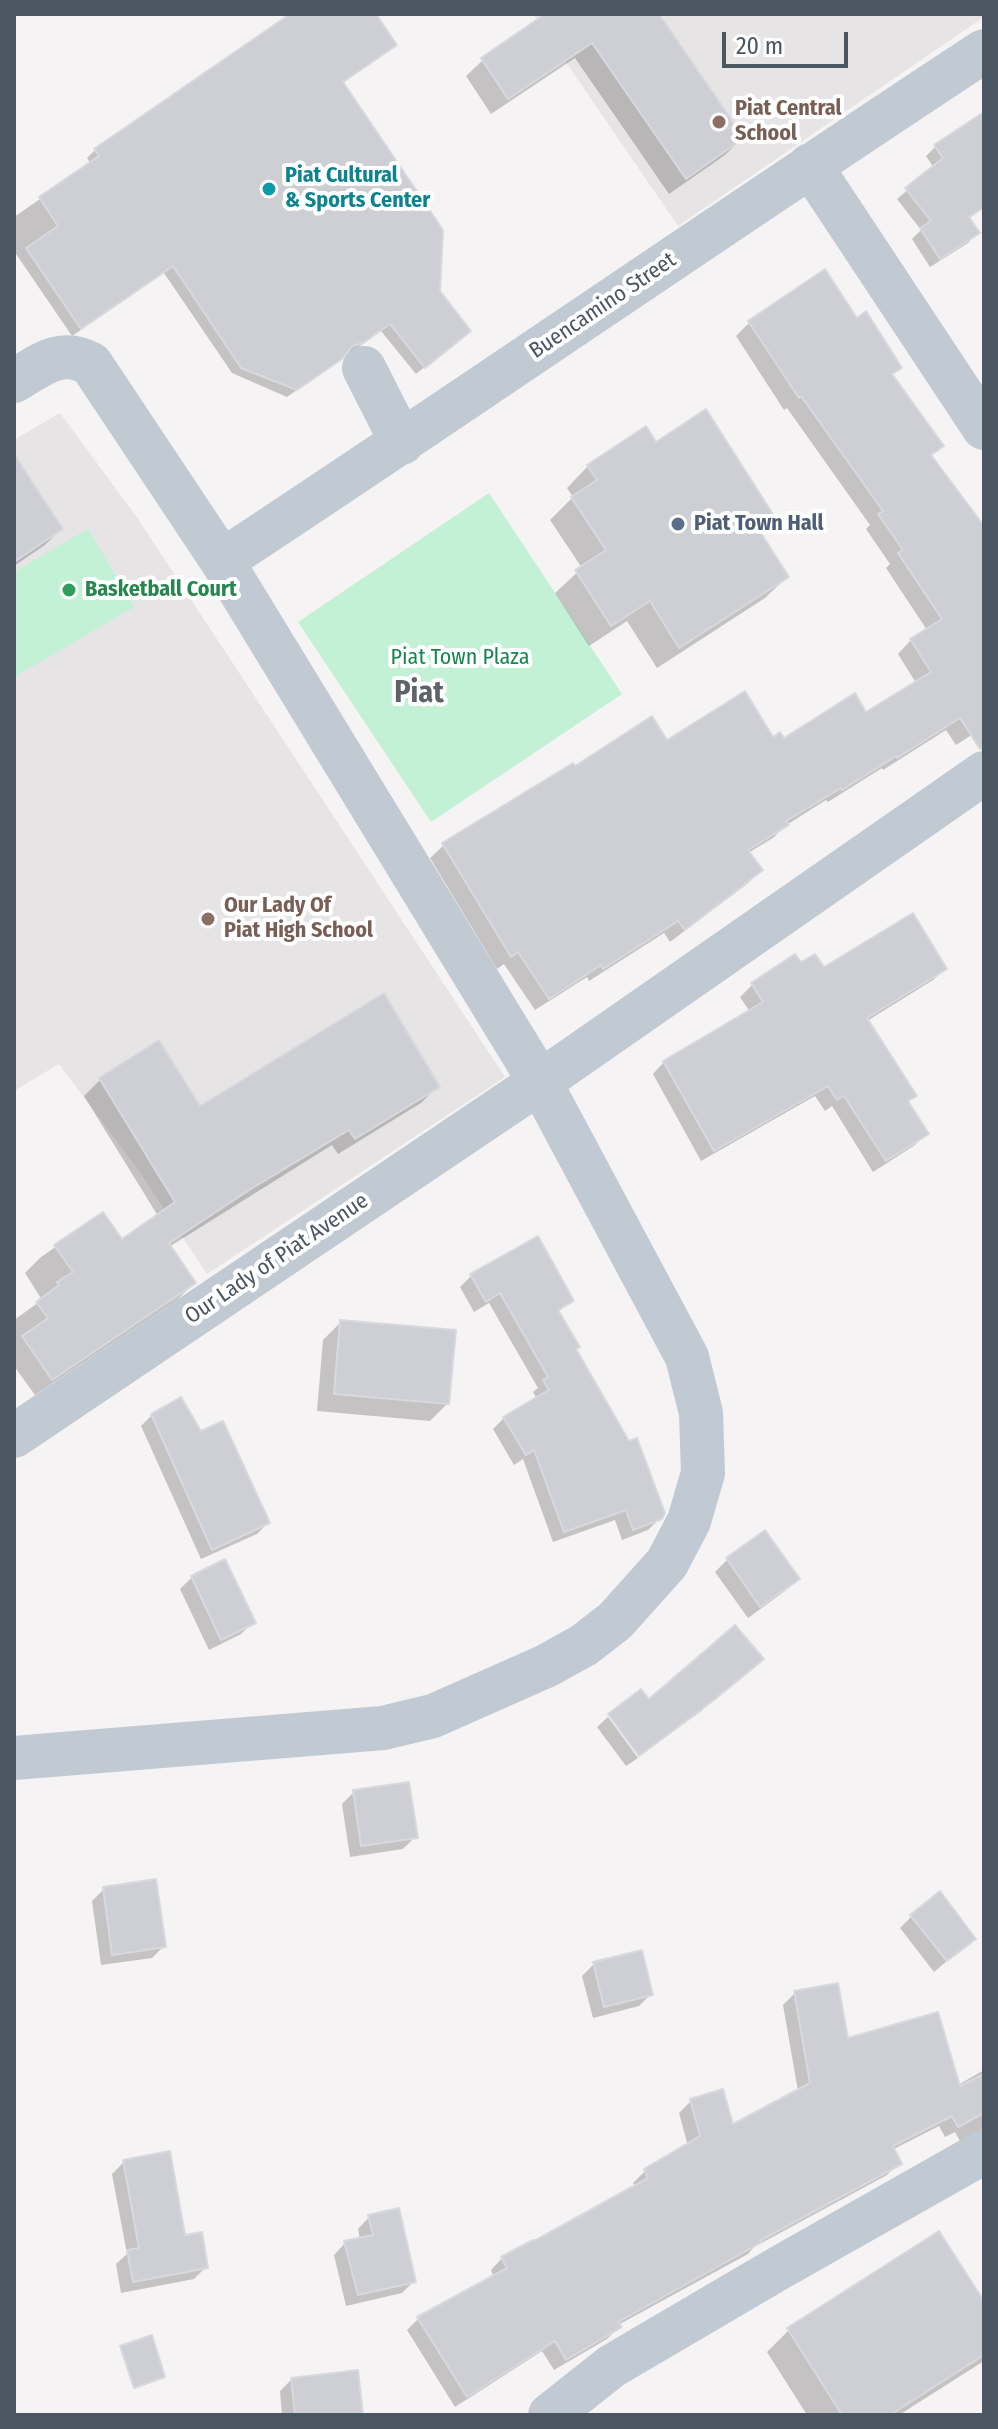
<!DOCTYPE html>
<html>
<head>
<meta charset="utf-8">
<style>
  body { margin:0 }
  #map { position:relative; width:998px; height:2429px; overflow:hidden; background:#f5f3f3; font-family:"Fira Sans Condensed",sans-serif }
  canvas { display:block }
  .frame { position:absolute; inset:0; border:16px solid #4a5661; pointer-events:none }
  .scale { position:absolute; left:722px; top:32px; width:126px; height:36px; box-sizing:border-box; border:4px solid #4a5661; border-top:0; padding-left:10px; font-size:24px; line-height:28px; white-space:nowrap; color:#4a5661; -webkit-text-stroke:6px #fff; paint-order:stroke }
</style>
</head>
<body>
<div id="map">
<canvas width="998" height="2429"></canvas>
<div class="frame"></div>
<div class="scale">20 m</div>
</div>
<script>
const ctx = document.querySelector('canvas').getContext('2d');
ctx.lineJoin = 'round';
function paint(path, color) {
  ctx.fillStyle = color;
  ctx.fill(path, 'evenodd');
}
function strokePath(path, color, width, dash) {
  ctx.strokeStyle = color;
  ctx.lineWidth = width;
  ctx.lineCap = dash ? 'butt' : 'round';
  ctx.setLineDash(dash || []);
  ctx.stroke(path);
}
function label(font, color, halo, rows, align = 'center') {
  ctx.font = font + ' "Fira Sans Condensed",sans-serif';
  ctx.lineWidth = 8;
  ctx.setLineDash([]);
  ctx.textBaseline = 'middle';
  ctx.strokeStyle = halo;
  ctx.fillStyle = color;
  for (const [text, x, y, turn = 0] of rows) {
    ctx.save();
    ctx.translate(x, y);
    ctx.rotate((+turn || 0) * Math.PI / 180);
    ctx.textAlign = isNaN(turn) ? turn : align;
    if (halo) ctx.strokeText(text, 0, 0);
    ctx.fillText(text, 0, 0);
    ctx.restore();
  }
}
const education = new Path2D(`
  M533,14H984V17L678,226Z
  M60,413L136,516L505,1077L207,1274L139,1171L59,1064L14,1091V440Z`);
const green = new Path2D(`
  M489,493L622,694L431,822L298,622Z
  M88,529L134,607L14,677V572Z`);
const shadow = new Path2D(`
  M283,14H373L394,45L386,53L342,83L460,338L416,374L381,331L353,351L343,353L331,366L287,397L232,373L164,273L72,336L14,251V217L91,164L87,158L95,150L286,19Z
  M545,14H656L742,138L725,155L669,194L575,58L491,114L466,76L483,60L546,16Z
  M984,120V208L968,219L977,233L968,243L930,267L912,239L921,230L897,199L934,168L926,156L936,146Z
  M856,320L899,368L891,376L941,446L930,457L984,529V727L956,745L946,730L883,770L882,768L828,802L826,800L785,826L773,838L748,853L761,870L747,884L670,942L664,933L589,981L587,977L535,1010L504,964L497,969L430,858L444,845L575,769L667,743L773,739L783,741L866,714L916,683L898,654L911,640L927,630L886,568L890,564L866,529L870,525L787,408L784,410L736,336L750,322Z
  M656,444L773,519L759,533L787,577L765,598L657,668L627,621L589,646L555,593L582,568L550,520L573,497L567,488L588,466Z
  M14,464L61,529L45,545L14,566Z
  M800,965L823,970L945,969L933,980L867,1021L914,1096L907,1103L926,1133L915,1145L873,1172L832,1106L825,1111L815,1096L701,1161L653,1074L664,1062L750,1012L740,997L752,985Z
  M100,1080L199,1108L438,1086L421,1103L338,1154L332,1145L169,1247L194,1283L177,1300L35,1395L14,1366V1320L42,1300L25,1273L41,1257L103,1214L121,1242L158,1216L84,1096Z
  M537,1238L572,1300L557,1313L660,1518L648,1530L622,1540L615,1520L553,1542L523,1459L514,1465L493,1429L504,1418L537,1399L533,1392L538,1388L489,1303L474,1312L460,1287L471,1276Z
  M340,1323L447,1404L430,1421L317,1411L323,1340Z
  M152,1415L201,1433L268,1523L257,1534L201,1559L141,1426Z
  M764,1532L797,1579L785,1591L748,1618L715,1572L727,1560Z
  M192,1577L253,1622L241,1634L209,1650L180,1589Z
  M749,1670L700,1712L641,1755L611,1714Z
  M608,1717L638,1758L626,1766L597,1727Z
  M354,1792L415,1837L403,1849L350,1857L342,1804Z
  M104,1889L164,1946L152,1958L101,1965L92,1901Z
  M912,1916L973,1939L934,1972L900,1928Z
  M594,1964L651,1994L639,2006L593,2018L582,1976Z
  M795,1993L847,2041L958,2085L984,2070V2142L960,2141L955,2132L945,2137L939,2126L892,2150L899,2163L887,2175L754,2247L748,2254L618,2325L619,2327L607,2339L554,2370L542,2351L455,2407L407,2330L418,2319L494,2278L491,2270L502,2258L636,2187L633,2183L645,2171L688,2146L679,2113L691,2101L731,2127L798,2091L783,2005Z
  M124,2162L206,2267L194,2279L121,2293L116,2264L127,2254L112,2174Z
  M369,2217L414,2281L402,2293L346,2306L334,2255L345,2243L360,2240L358,2229Z
  M984,2305V2361L899,2415H807L767,2352L789,2330Z
  M292,2379L361,2415H282L280,2391Z`);
const building = new Path2D(`
  M290,14H376L397,45L343,82L443,230L440,291L471,331L425,368L390,324L363,343L352,346L342,359L297,390L241,368L173,266L81,329L26,248L58,226L39,197L99,156L94,149Z
  M545,14H659L744,138L686,179L592,43L508,99L481,58Z
  M984,112V207L969,217L980,233L940,259L920,228L931,221L905,188L943,158L934,145Z
  M825,269L857,318L866,311L902,368L892,374L944,446L931,455L984,526V748L980,749L960,718L897,758L896,756L842,790L841,788L786,821L789,825L748,850L763,870L685,930L678,921L603,969L601,965L549,999L518,952L511,957L442,843L573,763L575,766L652,716L667,740L745,691L773,737L780,732L784,738L855,693L866,712L931,672L910,639L942,619L898,553L903,550L878,514L883,511L801,396L799,398L748,321Z
  M706,409L776,519L759,530L789,577L679,648L650,601L611,626L575,570L606,550L571,497L597,480L587,465L646,426L656,442Z
  M14,454L63,529L14,562Z
  M913,913L947,969L867,1018L917,1096L908,1101L929,1134L886,1161L844,1096L837,1100L828,1086L714,1151L663,1061L763,1002L751,983L795,954L801,962L815,954L824,967Z
  M384,993L440,1087L355,1139L349,1130L251,1189L169,1243L196,1283L52,1380L22,1336L48,1318L36,1302L59,1285L57,1282L73,1272L54,1245L103,1212L122,1239L175,1202L99,1078L159,1040L200,1106Z
  M538,1236L574,1301L558,1310L580,1347L576,1349L629,1441L637,1438L665,1513L662,1519L633,1530L626,1510L564,1532L534,1450L526,1455L503,1417L549,1390L543,1380L548,1377L500,1293L486,1302L470,1274Z
  M340,1320L456,1330L449,1404L334,1394Z
  M181,1397L201,1431L223,1421L270,1523L212,1550L151,1414Z
  M765,1530L800,1579L760,1607L726,1558Z
  M225,1559L256,1623L221,1640L191,1576Z
  M735,1625L764,1659L714,1700L639,1756L608,1714L641,1689L649,1699Z
  M409,1782L418,1838L361,1846L353,1790Z
  M156,1879L166,1947L112,1955L103,1887Z
  M940,1891L976,1939L947,1961L910,1915Z
  M642,1950L653,1995L604,2007L593,1962Z
  M838,1983L848,2038L938,2012L960,2086L984,2074V2113L958,2127L952,2116L893,2146L902,2164L761,2240L762,2242L618,2322L622,2327L566,2360L555,2341L467,2397L417,2317L507,2268L501,2257L533,2240L534,2241L648,2178L644,2169L700,2136L690,2099L723,2089L733,2124L810,2083L794,1991Z
  M170,2151L185,2235L202,2232L208,2268L133,2282L127,2250L139,2248L123,2160Z
  M399,2208L416,2282L358,2295L344,2241L373,2235L368,2215Z
  M939,2231L984,2301V2355L890,2415H842L787,2328Z
  M152,2335L165,2377L134,2388L120,2346Z
  M358,2370L363,2415H295L291,2378Z`);
const minor = new Path2D(`
  M810,165L984,428
  M364,368L402,443
  M14,381C41,365 61,347 91,364L222,561L540,1082L687,1357L701,1413L703,1473L689,1521L667,1563L615,1621L584,1645L546,1666L433,1716L383,1728L14,1758
  M222,561C477,393 728,219 984,51
  M14,1436L540,1082L984,773
  M550,2415L612,2366L779,2268L984,2152`);
const markers = [
  [719,122,8,"#8d6e63"],
  [269,189,8,"#0f9aa8"],
  [678,524,8,"#5c6f8a"],
  [69,590,8,"#2e9e5b"],
  [208,919,8,"#8d6e63"]
];
const educationNames = [
  ["Piat Central",735,109],
  ["School",735,134],
  ["Our Lady Of",224,906],
  ["Piat High School",224,931]
];
const cultureNames = [
  ["Piat Cultural",285,176],
  ["& Sports Center",285,201]
];
const streetNames = [
  ["Buencamino Street",603,306,-34],
  ["Our Lady of Piat Avenue",277,1259,-34]
];
const serviceNames = [
  ["Piat Town Hall",694,524]
];
const leisureNames = [
  ["Basketball Court",85,590]
];
const parkNames = [
  ["Piat Town Plaza",460,658]
];
const districtNames = [
  ["Piat",419,694]
];
paint(education, '#e6e4e5');
paint(green, '#c3f1d5');
paint(shadow, '#0003');
paint(building, '#cdcfd5');
strokePath(building, '#d7d9de', 2);
strokePath(minor, '#c1cad2', 44);
for (const [x, y, r, color] of markers) {
  const dot = new Path2D();
  dot.arc(x, y, r, 0, 2 * Math.PI);
  ctx.fillStyle = color;
  ctx.fill(dot);
  strokePath(dot, '#fff', 3);
}
label('bold 22px', '#785e54', '#fff', educationNames, 'left');
label('bold 22px', '#0d838f', '#fff', cultureNames, 'left');
label('22px', '#4a5661', '#fff', streetNames);
label('bold 22px', '#4e5e75', '#fff', serviceNames, 'left');
label('bold 22px', '#27864d', '#fff', leisureNames, 'left');
label('22px', '#17864f', '#fff', parkNames);
label('bold 30px', '#5f6368', '#fff', districtNames);
</script>
</body>
</html>
